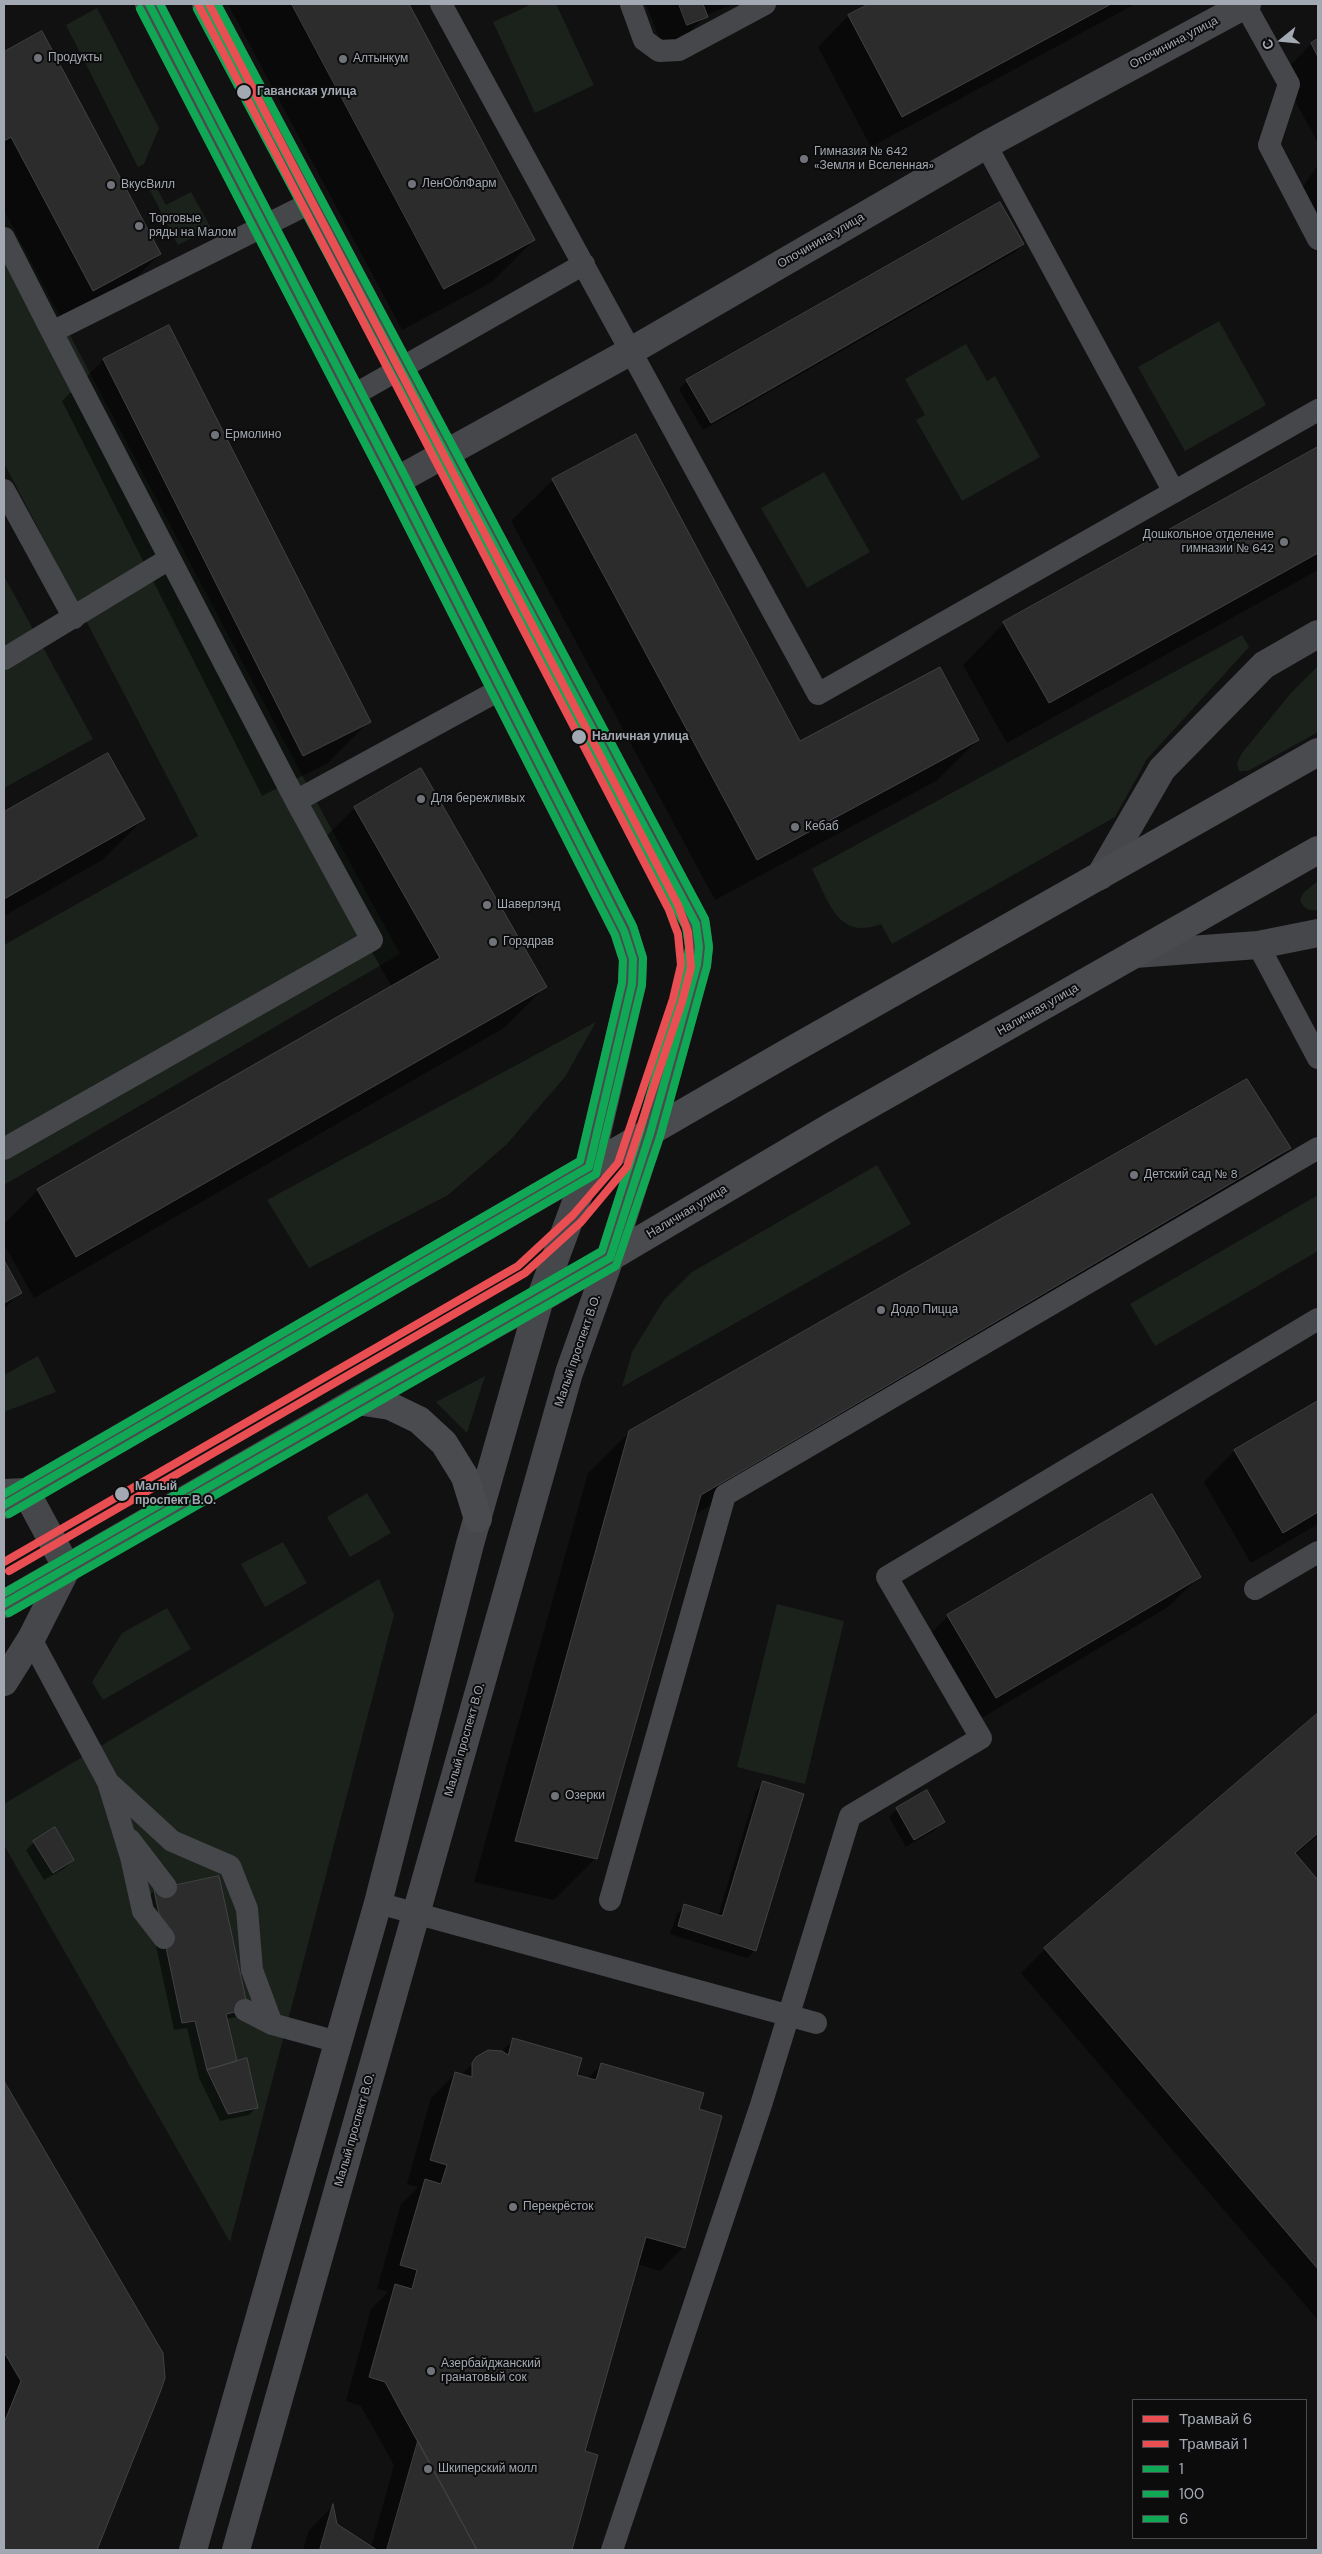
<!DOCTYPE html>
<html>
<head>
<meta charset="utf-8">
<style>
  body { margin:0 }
  #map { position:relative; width:1322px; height:2554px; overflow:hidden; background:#111112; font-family:"DM Sans",sans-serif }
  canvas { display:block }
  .frame { position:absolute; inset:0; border:5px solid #a3a9b2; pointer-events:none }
  .legend { position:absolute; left:1132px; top:2399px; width:175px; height:140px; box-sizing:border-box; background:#0c0c0d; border:1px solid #484b4f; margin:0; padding:6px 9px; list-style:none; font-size:15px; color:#a3a9b2 }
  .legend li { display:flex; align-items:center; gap:10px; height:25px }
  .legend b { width:25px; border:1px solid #484b4f }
  .north { position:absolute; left:1257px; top:15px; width:50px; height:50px; -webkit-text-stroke:4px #0c0c0d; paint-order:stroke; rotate:253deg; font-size:14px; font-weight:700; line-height:20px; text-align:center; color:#a3a9b2 }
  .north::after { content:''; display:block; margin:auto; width:18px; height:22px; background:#a3a9b2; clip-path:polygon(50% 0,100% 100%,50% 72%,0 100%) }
</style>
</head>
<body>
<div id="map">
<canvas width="1322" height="2554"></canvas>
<div class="frame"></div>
<ul class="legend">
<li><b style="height:6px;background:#e94f52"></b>Трамвай 6</li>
<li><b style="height:6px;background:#e94f52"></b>Трамвай 1</li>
<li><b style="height:6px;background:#10a855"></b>1</li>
<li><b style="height:6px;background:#10a855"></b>100</li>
<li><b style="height:6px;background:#10a855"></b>6</li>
</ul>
<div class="north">С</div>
</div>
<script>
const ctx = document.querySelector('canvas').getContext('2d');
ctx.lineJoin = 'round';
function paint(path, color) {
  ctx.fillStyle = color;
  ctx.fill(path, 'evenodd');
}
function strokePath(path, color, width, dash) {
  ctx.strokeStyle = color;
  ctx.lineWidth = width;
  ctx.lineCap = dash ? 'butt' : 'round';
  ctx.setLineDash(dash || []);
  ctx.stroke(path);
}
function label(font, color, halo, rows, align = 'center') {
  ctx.font = font + ' "DM Sans",sans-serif';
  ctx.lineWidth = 4;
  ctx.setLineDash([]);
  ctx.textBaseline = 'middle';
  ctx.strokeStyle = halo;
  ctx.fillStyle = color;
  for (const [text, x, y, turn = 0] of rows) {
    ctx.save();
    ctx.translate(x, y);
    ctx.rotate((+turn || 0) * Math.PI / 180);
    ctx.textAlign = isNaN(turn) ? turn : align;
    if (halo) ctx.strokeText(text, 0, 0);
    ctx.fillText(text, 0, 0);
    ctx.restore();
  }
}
const green = new Path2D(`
  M532,4H556L594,85L535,113L493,22Z
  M97,8L159,128L144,164L138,167L66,25Z
  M150,176L166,205L191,192L211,228L178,245L144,179Z
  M4,210L303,777L400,954L4,1185V945L198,836L4,463Z
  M1219,321L1266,405L1185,451L1138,367Z
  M966,344L987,381L995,376L1040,457L962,501L916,420L925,415L905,379Z
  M824,472L870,552L807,588L761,508Z
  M4,576L93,739L4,788Z
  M1242,635L1249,647L1147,759L1115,817L892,944L881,924C837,941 829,901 812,869Z
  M1318,666V732L1248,771H1239L1237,763L1242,753L1291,693Z
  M1318,881V910C1308,911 1304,909 1300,900L1304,892Z
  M596,1022L565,1077L506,1145L448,1195L309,1268L267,1200Z
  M877,1165L911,1224L622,1387L632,1352L664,1300L692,1272Z
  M1318,1195V1251L1155,1346L1130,1304Z
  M38,1356L56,1392L4,1412V1375Z
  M485,1376L467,1433L436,1402Z
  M367,1493L391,1533L350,1557L327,1517Z
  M283,1542L307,1583L265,1607L241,1564Z
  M379,1579L394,1615L230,2242L4,1845V1804Z
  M777,1604L844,1621L805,1784L737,1767Z
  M167,1608L191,1649L103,1700L92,1682L122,1633Z`);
const shadow = new Path2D(`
  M228,4H407L534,240L492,282L402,330Z
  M646,4H734L706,15L683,40L663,48Z
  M871,4H1135L871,147L818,47L848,16Z
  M42,33L160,254L118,295L51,331L4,242V53Z
  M1318,41V143L1281,75L1311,44Z
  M1318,165V227L1297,195Z
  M1023,244L1015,252L703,430L679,389L687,381Z
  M169,327L369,721L328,763L262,796L62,401L103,360Z
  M1318,448V570L1007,743L963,665L1004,623Z
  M553,480L800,743L978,740L936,781L715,900L511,521Z
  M108,755L144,819L102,860L4,916V814Z
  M355,808L545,987L504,1028L34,1298L4,1244V1224L38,1190L392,987L313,849Z
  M1290,1148L1248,1190L694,1515L596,1858L554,1900L474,1882L588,1473L630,1432Z
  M4,1263L21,1292L4,1309Z
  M1318,1402V1524L1251,1563L1204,1482L1234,1451Z
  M1152,1496L1199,1577L1168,1607L965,1728L917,1647L948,1616Z
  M1318,1715V1835L1295,1855L1318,1882V2320L1021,1973L1045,1949Z
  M764,1783L755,1950L747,1958L670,1934L677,1914L685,1906L718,1916L756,1791Z
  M927,1792L943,1822L935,1830L906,1847L889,1817L897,1809Z
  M34,1842L73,1860L65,1868L44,1880L26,1850Z
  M218,1877L238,2017L226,2019L236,2063L257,2107L249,2115L220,2121L199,2078L187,2028L174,2030L146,1899L154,1891Z
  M514,2039L576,2076L587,2079L601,2065L698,2110L684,2247L660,2271L637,2264L584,2452L597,2456L571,2550H303L309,2530L332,2507L336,2525L371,2548L394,2465L361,2406L346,2401L371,2309L388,2292L377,2289L401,2204L418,2187L407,2184L431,2098L455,2074L461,2075L483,2053L501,2052Z
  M4,2083L156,2343L164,2366L160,2389L96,2550H4Z`);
const building = new Path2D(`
  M292,4H409L535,240L444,289Z
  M679,4H703L708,17L687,25Z
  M869,4H1111L902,117L848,15Z
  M42,31L161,254L93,291L11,137L4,141V52Z
  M1318,39V57L1311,43Z
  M1000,202L1024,244L711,423L686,380Z
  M169,325L371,722L303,756L103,359Z
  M636,434L800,741L940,667L979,740L757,860L552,479Z
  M1318,447V553L1049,703L1003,622Z
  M108,753L145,819L4,899V812Z
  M421,768L547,987L76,1257L37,1189L440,958L354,807Z
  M1247,1079L1291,1148L701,1495L597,1859L515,1841L629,1431Z
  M4,1260L22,1293L4,1303Z
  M1318,1401V1512L1283,1533L1234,1450Z
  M1152,1494L1201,1577L996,1698L947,1615Z
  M1318,1713V1833L1295,1853L1318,1880V2269L1044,1948Z
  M763,1781L804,1794L756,1951L678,1926L684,1904L722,1916Z
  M927,1790L945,1822L914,1840L896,1808Z
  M55,1827L74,1860L53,1873L33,1841Z
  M219,1876L248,2009L226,2014L237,2061L207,2070L195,2021L182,2023L154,1890Z
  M513,2038L582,2058L577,2075L596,2080L601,2063L704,2093L699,2109L722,2116L685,2248L646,2237L585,2451L598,2455L572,2550H477L385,2382L369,2377L395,2284L412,2289L417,2270L400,2265L425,2179L441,2184L447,2165L430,2160L455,2072L472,2077V2063L476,2057L488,2050L502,2051L508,2055Z
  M247,2058L258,2108L228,2114L207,2070Z
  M4,2081L163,2353L165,2378L161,2390L97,2550H4V2423L21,2381L4,2352Z
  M418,2441L477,2550H387Z
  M333,2504L337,2524L377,2550H320Z`);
const service = new Path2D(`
  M441,4L818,694L1318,410
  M631,4L644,40L659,51L679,50L765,4
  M1245,5L1289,84L1269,145L1318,239
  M986,145L1174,492
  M4,238L52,332
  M352,396L584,264
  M4,490L74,618
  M4,659L169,559
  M296,801L501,689
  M1258,945L1318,1058
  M4,1149L372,940L296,801L52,332L312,202
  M1255,1589L1318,1552
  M31,1639L108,1782L172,1841L230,1866L247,1909L252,1970L272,2024L338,2042
  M108,1782L131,1857L143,1911L164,1938
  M130,1840L166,1887
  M610,1900L725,1495L1318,1148
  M378,1903L816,2023
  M245,2010L272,2024
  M612,2550L761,2105L850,1816L981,1738L887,1577L1318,1319`);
const minor = new Path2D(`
  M396,481L631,351L986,145L1247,4
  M1100,876L1162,769L1264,665L1318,634
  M1135,954L1258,945L1318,933
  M4,1493L26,1492L67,1568L31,1639L4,1682`);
const tertiary = new Path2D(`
  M193,2550L378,1903L470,1544L540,1299L589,1167
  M236,2550L569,1373L610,1258`);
const secondary = new Path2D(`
  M149,4L396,481L624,931L633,959L632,984L589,1167
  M206,4L696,924L699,947L697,965L650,1134L610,1258
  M357,1401L390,1406L419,1420L444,1443L465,1477L478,1519
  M4,1505L790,1051L1318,752
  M4,1604L357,1401L540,1299L832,1126L1318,850`);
const bus1 = new Path2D(`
  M4,1505L589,1167L632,984L633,959L624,931L396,481L149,4
  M4,1604L610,1258L650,1134L697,965L699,947L696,924L206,4`);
const bus2 = new Path2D(`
  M9,1514L596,1174L642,985L643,958L633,926L405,476L160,4
  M9,1613L616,1266L660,1137L707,966L709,947L705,919L217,4`);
const bus3 = new Path2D(`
  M4,1494L580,1161L622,983L623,960L615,935L387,486L140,9
  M4,1593L602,1251L640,1131L687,963L689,947L686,927L197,9`);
const tram1 = new Path2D(`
  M4,1562L518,1266L573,1215L618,1163L673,999L681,965L678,934L669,910L198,4`);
const tram2 = new Path2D(`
  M9,1571L525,1273L581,1222L627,1167L682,1002L691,967L688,932L678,905L209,4`);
const markers = [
  [38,58,5,"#70747a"],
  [343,59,5,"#70747a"],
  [244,92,8,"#a3a9b2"],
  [804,159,5,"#70747a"],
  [412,184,5,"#70747a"],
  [111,185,5,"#70747a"],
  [139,226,5,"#70747a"],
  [215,435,5,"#70747a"],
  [1284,542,5,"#70747a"],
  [579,737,8,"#a3a9b2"],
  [421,799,5,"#70747a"],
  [795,827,5,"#70747a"],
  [487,905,5,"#70747a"],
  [493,942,5,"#70747a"],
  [1134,1175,5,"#70747a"],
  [881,1310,5,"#70747a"],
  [122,1494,8,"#a3a9b2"],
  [555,1796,5,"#70747a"],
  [513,2207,5,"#70747a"],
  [431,2371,5,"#70747a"],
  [428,2469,5,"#70747a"]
];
const streetNames = [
  ["Опочинина улица",1174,43,-28],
  ["Опочинина улица",821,241,-30],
  ["Наличная улица",1038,1010,-30],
  ["Наличная улица",687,1212,-31],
  ["Малый проспект В.О.",578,1351,-71],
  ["Малый проспект В.О.",465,1740,-74],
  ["Малый проспект В.О.",355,2130,-74]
];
const poiNames = [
  ["Продукты",48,58],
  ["Алтынкум",353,59],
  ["Гимназия № 642",814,152],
  ["«Земля и Вселенная»",814,166],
  ["ЛенОблФарм",422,184],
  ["ВкусВилл",121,185],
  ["Торговые",149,219],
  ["ряды на Малом",149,233],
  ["Ермолино",225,435],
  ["Дошкольное отделение",1274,535,"right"],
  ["гимназии № 642",1274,549,"right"],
  ["Для бережливых",431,799],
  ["Кебаб",805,827],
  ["Шаверлэнд",497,905],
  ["Горздрав",503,942],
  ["Детский сад № 8",1144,1175],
  ["Додо Пицца",891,1310],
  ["Озерки",565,1796],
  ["Перекрёсток",523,2207],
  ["Азербайджанский",441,2364],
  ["гранатовый сок",441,2378],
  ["Шкиперский молл",438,2469]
];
const stopNames = [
  ["Гаванская улица",257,92],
  ["Наличная улица",592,737],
  ["Малый",135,1487],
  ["проспект В.О.",135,1501]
];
paint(green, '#1b221c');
paint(shadow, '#0007');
paint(building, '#2c2c2d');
strokePath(building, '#414245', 1);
strokePath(service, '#46474a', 22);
strokePath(minor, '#46474a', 28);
strokePath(tertiary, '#46474a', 28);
strokePath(secondary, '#4a4b4e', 28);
strokePath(bus1, '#10a855', 8);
strokePath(bus2, '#10a855', 8);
strokePath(bus3, '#10a855', 8);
strokePath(tram1, '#e94f52', 8);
strokePath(tram2, '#e94f52', 8);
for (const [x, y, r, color] of markers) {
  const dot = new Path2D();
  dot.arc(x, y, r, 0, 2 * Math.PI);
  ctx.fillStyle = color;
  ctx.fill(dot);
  strokePath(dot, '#0c0c0d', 2);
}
label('12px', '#a3a9b2', '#0c0c0d', streetNames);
label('12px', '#a3a9b2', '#0c0c0d', poiNames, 'left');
label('bold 12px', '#a3a9b2', '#0c0c0d', stopNames, 'left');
</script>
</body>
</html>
